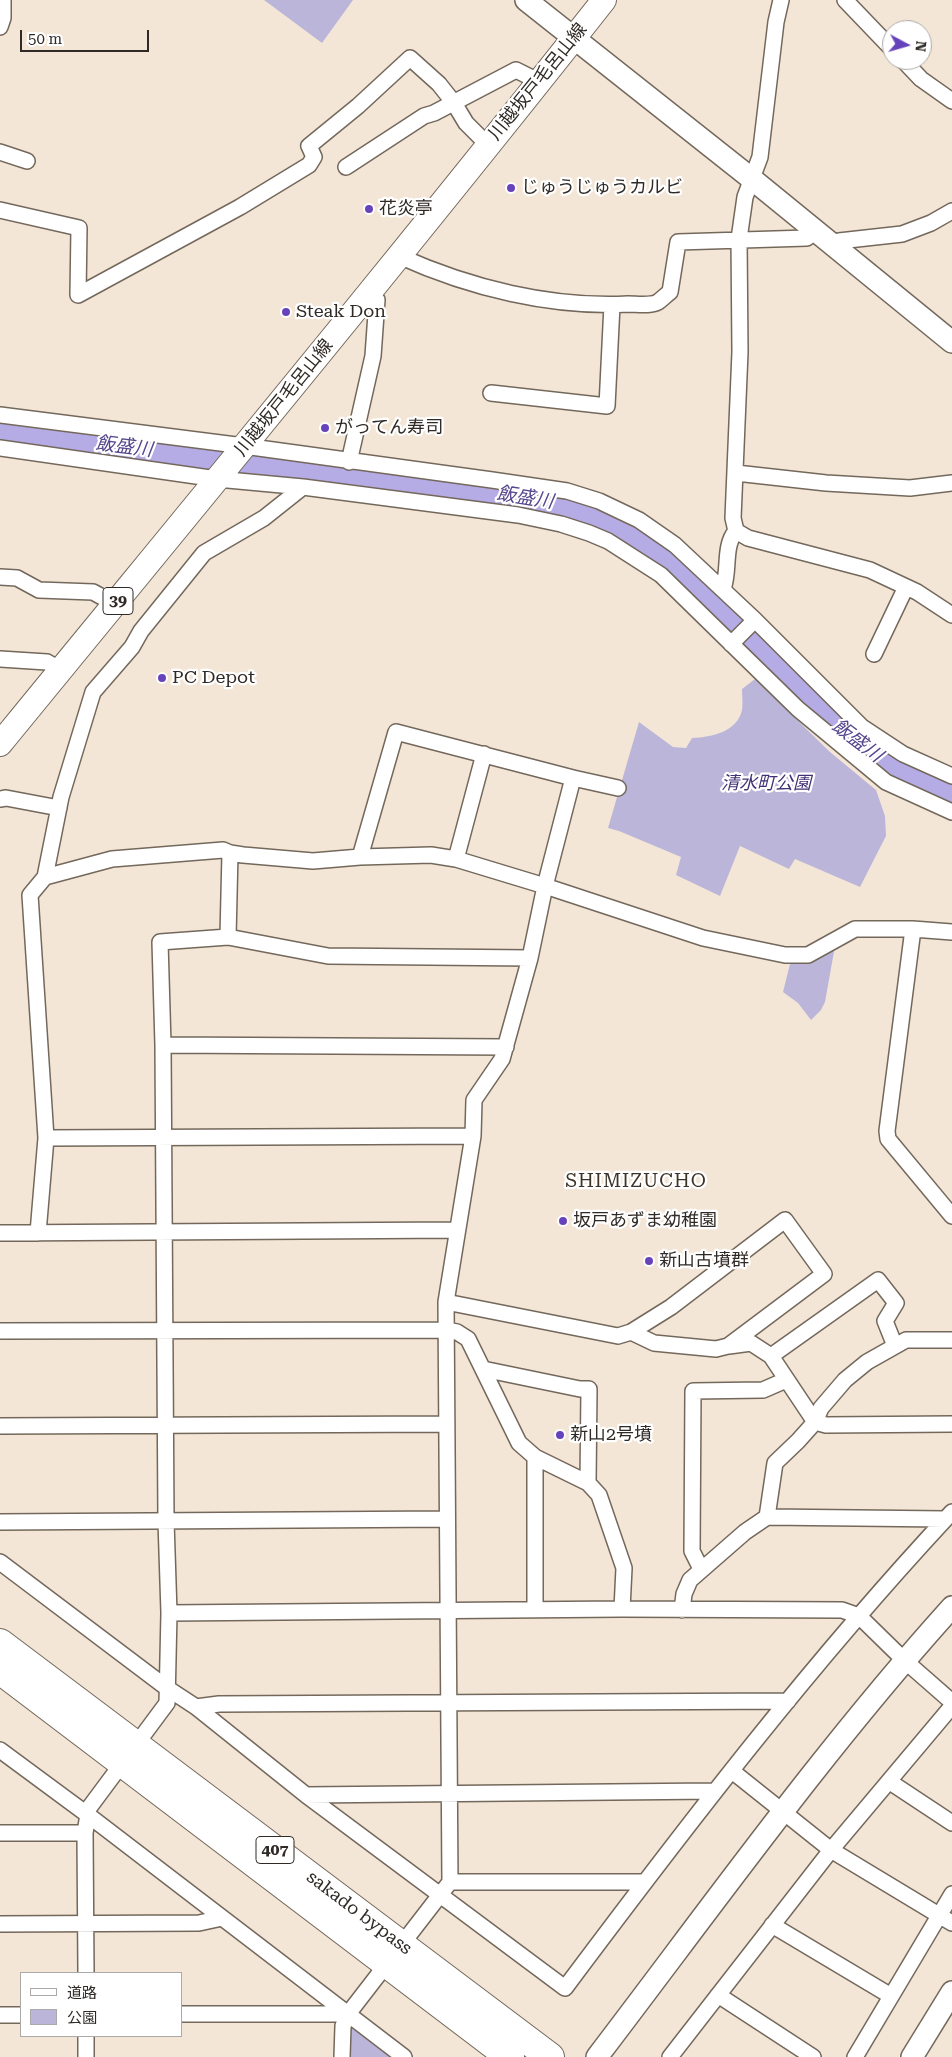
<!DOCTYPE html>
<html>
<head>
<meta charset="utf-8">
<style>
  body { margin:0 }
  #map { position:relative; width:952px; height:2057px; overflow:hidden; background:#f4e6d7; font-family:"Roboto Serif","Noto Sans JP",serif }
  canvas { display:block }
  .legend { position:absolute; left:20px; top:1972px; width:162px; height:65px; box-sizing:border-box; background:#fff; border:1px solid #acaaa8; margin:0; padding:6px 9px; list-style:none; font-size:15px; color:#2f2a25 }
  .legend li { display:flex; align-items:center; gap:10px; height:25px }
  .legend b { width:25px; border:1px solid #acaaa8 }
  .north { position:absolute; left:882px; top:20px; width:50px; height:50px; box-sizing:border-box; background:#fff; border:1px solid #acaaa8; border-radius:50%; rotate:96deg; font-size:14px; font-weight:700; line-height:20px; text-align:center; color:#2f2a25 }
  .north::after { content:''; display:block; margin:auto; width:18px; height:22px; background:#6743bb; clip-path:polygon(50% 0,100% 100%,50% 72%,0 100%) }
  .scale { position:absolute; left:20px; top:30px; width:129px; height:22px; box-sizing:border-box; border:2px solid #2f2a25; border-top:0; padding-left:6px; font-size:15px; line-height:18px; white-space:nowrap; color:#2f2a25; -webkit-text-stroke:4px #fff; paint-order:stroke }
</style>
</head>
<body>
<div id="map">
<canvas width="952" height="2057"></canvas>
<ul class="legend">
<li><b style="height:6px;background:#fff"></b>道路</li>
<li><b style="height:14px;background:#bbb6d9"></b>公園</li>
</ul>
<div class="north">N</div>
<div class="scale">50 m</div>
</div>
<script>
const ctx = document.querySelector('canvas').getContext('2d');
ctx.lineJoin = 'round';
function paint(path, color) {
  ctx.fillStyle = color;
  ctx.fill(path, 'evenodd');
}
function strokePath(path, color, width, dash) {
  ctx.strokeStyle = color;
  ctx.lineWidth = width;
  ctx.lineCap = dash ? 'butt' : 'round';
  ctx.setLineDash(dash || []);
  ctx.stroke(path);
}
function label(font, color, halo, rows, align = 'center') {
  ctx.font = font + ' "Roboto Serif","Noto Sans JP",serif';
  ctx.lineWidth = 4.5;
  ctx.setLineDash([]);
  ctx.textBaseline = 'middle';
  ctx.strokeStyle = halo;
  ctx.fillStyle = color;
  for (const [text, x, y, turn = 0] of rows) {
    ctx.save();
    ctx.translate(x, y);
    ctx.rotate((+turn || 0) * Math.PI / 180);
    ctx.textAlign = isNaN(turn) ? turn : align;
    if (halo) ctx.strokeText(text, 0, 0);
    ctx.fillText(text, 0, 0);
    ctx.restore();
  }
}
const green = new Path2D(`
  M264,0H353L322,43Z
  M755,679L830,752L876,790L885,816L886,836L860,887L795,859L789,869L740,846L720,896L676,875L681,857L619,831L608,828L639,722L673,747L686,748L692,738C712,737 737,732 742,710C743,704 742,696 742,689Z
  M835,946L825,1002L821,1010L811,1020L798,1003L783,992L791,960Z
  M354,2028L394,2057H348V2030Z`);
const river = new Path2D(`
  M0,431L327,474L491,493L562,504L601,517L628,530L683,571L711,597L842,734L876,759L907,775L952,793`);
const street = new Path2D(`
  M781,0L776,22L760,157L745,197L739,239L740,352L733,518L736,531L748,538L870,570L917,592L952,615
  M845,0L892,49
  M0,27L3,18V0
  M903,60L921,79L952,101
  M0,152L27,161
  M346,167L424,116L434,113L516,70L540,82
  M0,210L79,228L78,295L240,207L309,165L314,157L309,146L358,106L410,58L439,84L454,103L466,123L488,145
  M832,246L839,241L902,234L931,223L952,211
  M399,256C470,288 551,308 628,304C637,304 651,306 658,302C662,299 666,295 670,292L678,242L807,238L814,231
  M491,393L607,406L612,305
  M0,415L244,446L492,480L567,491L599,501L639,520L675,545L755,620L862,727L903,754L952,776
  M0,448L217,479L303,487L518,515L561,524L589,533L608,541L661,575L798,709L886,782L952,812
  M349,462L373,356L377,300L369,294
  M736,473L826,483L910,488L952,483
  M0,577L17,578L39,590L93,592L115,604
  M723,589C730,570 723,546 736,531
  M731,644L755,620
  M874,654L906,587
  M0,659L47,662L61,670
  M573,778L618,788
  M0,799L6,798L59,808
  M456,859L484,754
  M45,877L61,797L93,692L132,647L141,631L204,553L264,518L303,487
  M913,929L887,1131L888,1139L952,1216
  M228,937L230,853
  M163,1045L506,1047
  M46,1138L473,1136
  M0,1233L456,1230
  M38,1233L46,1138L30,895L45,877L112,859L223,850L230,853L243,855L313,861L360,857L431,855L456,859L545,886L703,938L785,955H808L855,929H913L952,932
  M446,1302L618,1336L631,1332L671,1307L785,1220L824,1274L728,1346L716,1349L654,1343L631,1332
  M0,1331L446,1330L457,1332L468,1339L519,1443L535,1457L588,1483L599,1495L624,1568L622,1609
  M729,1346L751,1343L771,1356L815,1422L826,1425L952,1424
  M771,1356L878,1280L896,1303L885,1321L895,1346
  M483,1369L580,1389H589L588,1483
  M0,1426L446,1424
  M535,1457V1610
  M767,1517L945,1519
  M0,1522L447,1519
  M0,1562L167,1688L196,1707L306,1795L565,1988C687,1825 812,1662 952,1512
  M701,1569L692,1551L693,1391L763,1390L786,1380
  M682,1610L684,1594L690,1580L745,1532L767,1517L775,1463L798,1441L815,1422L821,1408L845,1380L867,1362L906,1340H952
  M169,1613L622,1609L842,1610L859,1616L904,1660L952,1702
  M196,1707L219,1704L788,1701
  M0,1750L88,1815L404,2057
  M732,1771L831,1850L952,1923
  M890,1782L952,1823
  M306,1795L714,1791
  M0,1833H85
  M450,1882H644
  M0,1924L199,1923L222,1918
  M772,1925L891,1996
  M86,1973L85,1833L89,1808L167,1703L169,1613L166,1521L163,1045L160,942L228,937L328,956L530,958
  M718,1995L813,2057
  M181,2014H348L343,2026L342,2057
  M348,2014L450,1882L446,1302L473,1136L474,1100L502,1059L530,958L545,886L573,778L396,732L360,857
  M0,2015H21
  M86,2036V2057
  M670,2057L831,1850L952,1706
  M855,2057L952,1894`);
const secondary = new Path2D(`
  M526,0L752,179L952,342
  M597,2057C713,1905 824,1749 952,1607
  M912,2057L952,1992`);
const primary = new Path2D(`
  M0,744C202,497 406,251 604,0`);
const highway = new Path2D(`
  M0,1643L550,2057
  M0,1670L510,2057`);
const markers = [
  [511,188,5,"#6743bb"],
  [369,209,5,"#6743bb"],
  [286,312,5,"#6743bb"],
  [325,428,5,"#6743bb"],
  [162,678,5,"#6743bb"],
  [563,1221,5,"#6743bb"],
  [649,1261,5,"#6743bb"],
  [560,1435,5,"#6743bb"]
];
const shields = [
  [118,601,30],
  [275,1850,38]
];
const shieldNames = [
  ["39",118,601],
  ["407",275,1850]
];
const streetNames = [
  ["川越坂戸毛呂山線",538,82,-51],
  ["川越坂戸毛呂山線",284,398,-51],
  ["sakado bypass",359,1913,37]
];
const poiNames = [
  ["じゅうじゅうカルビ",521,188],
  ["花炎亭",379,209],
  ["Steak Don",296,312],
  ["がってん寿司",335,428],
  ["PC Depot",172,678],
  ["坂戸あずま幼稚園",573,1221],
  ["新山古墳群",659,1261],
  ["新山2号墳",570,1435]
];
const parkNames = [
  ["清水町公園",766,784]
];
const waterNames = [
  ["飯盛川",124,447,7],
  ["飯盛川",525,498,9],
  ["飯盛川",857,741,37]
];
const neighbourhoodNames = [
  ["SHIMIZUCHO",636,1181]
];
paint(green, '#bbb6d9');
strokePath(river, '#b5ace5', 31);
strokePath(street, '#73685b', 18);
strokePath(secondary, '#73685b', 24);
strokePath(primary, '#73685b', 26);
strokePath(highway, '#73685b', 30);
strokePath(street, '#fff', 15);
strokePath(secondary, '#fff', 21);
strokePath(primary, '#fff', 24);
strokePath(highway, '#fff', 28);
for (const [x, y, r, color] of markers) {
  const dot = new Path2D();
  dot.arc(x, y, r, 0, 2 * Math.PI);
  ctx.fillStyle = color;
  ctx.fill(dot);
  strokePath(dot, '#fff', 2);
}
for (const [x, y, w] of shields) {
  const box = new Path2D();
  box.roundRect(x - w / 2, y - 13.5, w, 27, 4);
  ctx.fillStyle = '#fff';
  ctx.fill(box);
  strokePath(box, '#2f2a25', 1);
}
label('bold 16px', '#2f2a25', null, shieldNames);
label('18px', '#2f2a25', '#fff', streetNames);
label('18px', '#2f2a25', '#fff', poiNames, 'left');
label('italic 18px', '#433175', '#fff', parkNames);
label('italic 19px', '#57478d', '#fff', waterNames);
ctx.letterSpacing = '1px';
label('19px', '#3d3327', '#fff', neighbourhoodNames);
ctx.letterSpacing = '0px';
</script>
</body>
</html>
